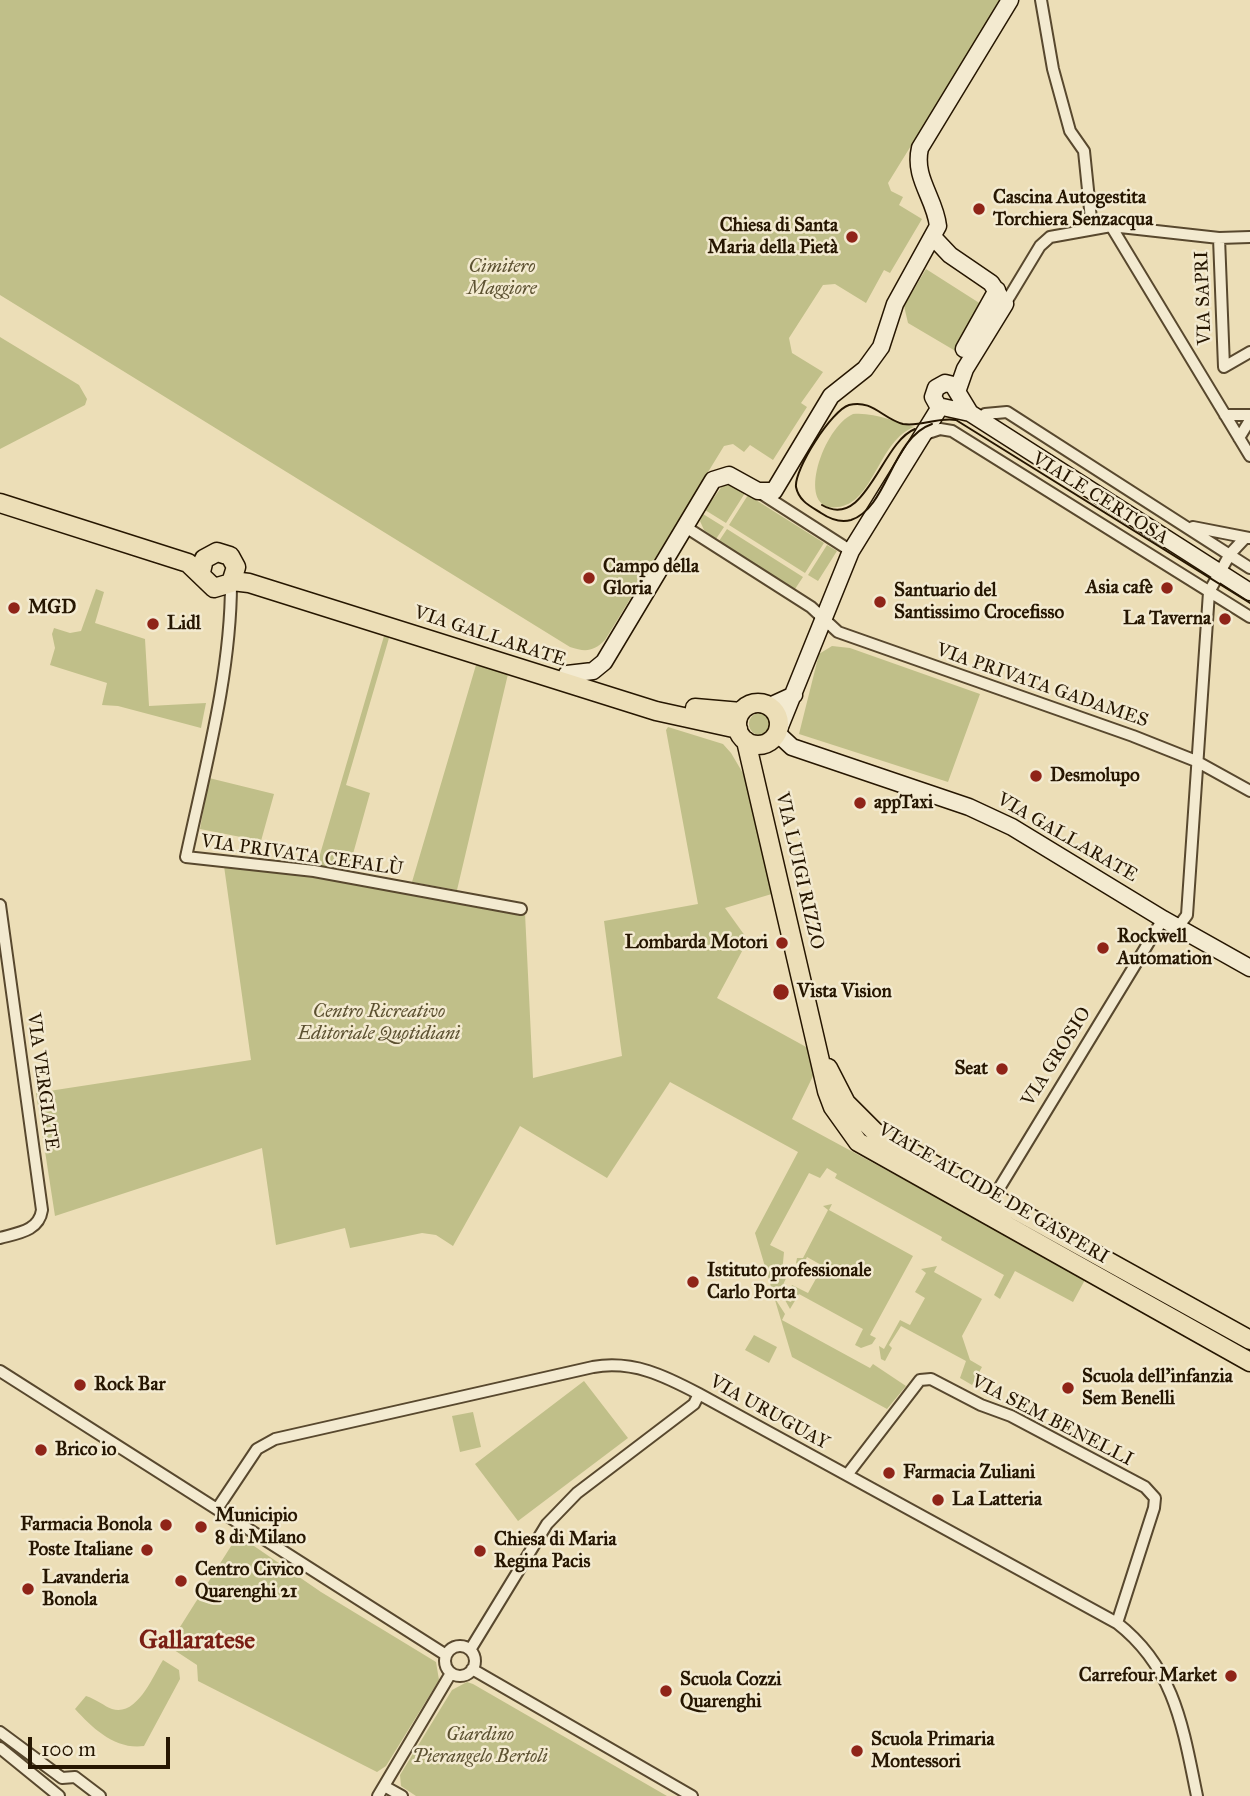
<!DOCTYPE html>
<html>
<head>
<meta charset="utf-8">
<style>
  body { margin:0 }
  #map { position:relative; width:1250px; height:1796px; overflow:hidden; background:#ecdeb7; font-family:"IM FELL Great Primer",serif }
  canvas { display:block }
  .scale { position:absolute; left:28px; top:1737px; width:142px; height:32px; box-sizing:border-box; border:4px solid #261601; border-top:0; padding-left:9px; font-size:21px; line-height:24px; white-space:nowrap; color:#261601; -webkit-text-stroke:5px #f3ead0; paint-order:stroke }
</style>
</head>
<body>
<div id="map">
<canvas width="1250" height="1796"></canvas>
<div class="scale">100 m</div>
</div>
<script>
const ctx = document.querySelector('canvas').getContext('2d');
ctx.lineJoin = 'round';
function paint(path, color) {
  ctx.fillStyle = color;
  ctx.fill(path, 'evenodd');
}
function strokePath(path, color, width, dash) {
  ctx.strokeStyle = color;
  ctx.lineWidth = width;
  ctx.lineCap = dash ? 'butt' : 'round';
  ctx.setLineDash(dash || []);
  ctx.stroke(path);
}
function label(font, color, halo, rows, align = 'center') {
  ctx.font = font + ' "IM FELL Great Primer",serif';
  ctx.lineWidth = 5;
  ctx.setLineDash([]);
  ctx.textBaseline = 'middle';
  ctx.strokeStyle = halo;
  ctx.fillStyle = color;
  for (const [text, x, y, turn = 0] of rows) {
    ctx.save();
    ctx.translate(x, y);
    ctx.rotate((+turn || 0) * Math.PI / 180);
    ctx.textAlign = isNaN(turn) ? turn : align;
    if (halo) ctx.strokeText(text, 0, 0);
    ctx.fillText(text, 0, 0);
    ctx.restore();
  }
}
const green = new Path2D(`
  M0,0H1001L888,183L891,191L903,197L899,205L922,219L890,273L884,270L866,303L835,284L823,285L789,338L792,353L823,372L801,403L807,407L773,460L750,445L744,452L733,444L724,446L605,640C593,652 585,652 570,647L0,295Z
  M926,269L995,313L969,359L908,323L904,306Z
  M0,337L79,385L87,399L85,405L0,449Z
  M853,414C874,412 896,422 914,427C880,440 874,498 843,506C792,520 821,428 853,414Z
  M723,485H732L745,493L726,523L705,510Z
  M748,495L824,543L805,573L729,525Z
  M703,514L724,527L716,539L704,530L700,521Z
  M727,529L803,577L795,589L719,541Z
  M827,545L837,551L818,581L808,575Z
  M96,589L104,592L95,623L145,639L149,706L206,703L201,728L118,706L102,705L107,683L50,665L55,648L52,634L54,628L70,633L81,631Z
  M384,636L389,638L346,785L370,793L351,861H337L335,871L316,868Z
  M832,646L850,648L980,694L948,782L799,734L819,654Z
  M476,665L508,674L457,890L412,882Z
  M749 724a11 11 0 1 1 22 0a11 11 0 1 1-22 0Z
  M668,727L723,744L731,753L750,785L775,893L725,908L748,940L717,998L808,1048L814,1074L792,1119L1086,1278L1073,1302L1015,1271L1000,1299L994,1295L1004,1275L941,1240L942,1237L835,1178L837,1174L827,1168L820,1178L809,1173L770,1245L784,1252L782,1273L788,1274L776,1300L785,1314L782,1320L870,1368L873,1364L906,1386L887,1409L792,1357L755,1233L798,1152L670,1082L607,1178L520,1126L453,1246L436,1235L422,1233L350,1248L345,1228L276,1245L262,1148L55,1216L36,1093L251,1060L224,866L312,875L525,913L533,1078L622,1056L604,921L698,904L666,730Z
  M209,778L274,794L261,841L200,829Z
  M832,1204L829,1210L913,1256L870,1335L876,1338L872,1344L861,1348L855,1345L863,1329L799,1294L790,1309L785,1300L791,1302L796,1291L791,1288L792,1285L808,1293L823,1266L807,1257L802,1267L796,1263L797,1258H803L828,1210L823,1206Z
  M937,1266L934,1272L982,1299L962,1336L970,1360L982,1367L972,1385L960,1378L966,1361L901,1326L889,1345L892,1348L885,1361L881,1359L879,1346L884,1349L900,1320L910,1325L925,1298L915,1292L926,1273L921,1269Z
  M754,1335L777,1347L769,1363L745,1350Z
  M584,1381L628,1438L518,1521L475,1464Z
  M473,1412L481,1447L460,1452L452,1416Z
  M238,1535L321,1592L436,1662L439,1680L386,1766L377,1772L198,1681L197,1665L168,1646Z
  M163,1660L179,1670L180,1679L144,1746C116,1750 93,1729 75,1709L86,1696C96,1699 104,1706 112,1709C137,1717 153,1676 163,1660Z
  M467,1682L473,1684L667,1796H416L401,1786L400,1775L452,1690Z`);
const street = new Path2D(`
  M1041,0L1053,69L1070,131L1084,151L1091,219L1102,227
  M1111,226L1250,456
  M1219,238L1224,367L1250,352
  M1005,304L1040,246L1050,237L1111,226L1219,238L1250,237
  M1225,415H1250
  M980,419L985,414L1007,412L1250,568
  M925,434L940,429L952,431L1250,617
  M1239,438L1250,420
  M759,492L851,551
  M684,526L811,607L838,632L1133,736L1196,761L1250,791
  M1193,527L1249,538
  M231,583C231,674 205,768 186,857L314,871L521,909
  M0,905L42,1210C39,1231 18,1233 0,1238
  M1178,927L1187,915L1209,592L1230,554L1245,538
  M992,1200L1163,919
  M0,1371L446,1655
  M847,1475L920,1380L931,1379L981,1405L1011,1416L1145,1487L1155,1498L1154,1508L1117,1623
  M217,1509L257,1449L275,1439L593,1367C633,1360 665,1376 699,1394L1117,1623C1175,1668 1183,1728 1197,1796
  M445 1661a15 15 0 1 1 30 0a15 15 0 1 1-30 0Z
  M470,1650L547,1524L577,1493L694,1404L699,1394
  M472,1669L692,1796
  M0,1732L62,1778L75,1777L100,1796
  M0,1748L59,1796
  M384,1786L402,1796
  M378,1796L451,1673`);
const secondary = new Path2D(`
  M933,237L950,255L991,283L1005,304L965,369L958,389
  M964,349L997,290
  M970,413L938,406L933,397L936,388L945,383L953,385L970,413L1250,592
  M567,674L593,671L604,662L713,480L729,475L758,491H774L831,396L865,369L881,347L895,304L938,226C935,198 913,178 920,148L1010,0
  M770,706L794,695
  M779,729L851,551L940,407
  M777,733L792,747L969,807L1012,827L1163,919L1250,968`);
const primary = new Path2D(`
  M0,503L188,563L214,588L231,583L236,567L230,556L217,552L204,559L201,572
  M232,581L249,583L656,711L738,729
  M737 724a21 21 0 1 1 42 0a21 21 0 1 1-42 0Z
  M695,708L741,712
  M746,741L827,1091L833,1107L858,1142L1250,1362
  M828,1068L846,1103L875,1132L1250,1340`);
const tram = new Path2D(`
  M932,424C891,438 888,508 851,520C840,523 830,519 821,513C810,506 799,501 796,487C794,469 832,410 849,405C872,399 883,419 903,424C921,427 937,417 956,420L1250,603
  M822,505C866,531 881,442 915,429`);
const markers = [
  [979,209,7,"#8f2418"],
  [852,237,7,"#8f2418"],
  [589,578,7,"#8f2418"],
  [1167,588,7,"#8f2418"],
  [880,602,7,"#8f2418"],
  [14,608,7,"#8f2418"],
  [1225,619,7,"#8f2418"],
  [153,624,7,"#8f2418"],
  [1036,776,7,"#8f2418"],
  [860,803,7,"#8f2418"],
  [782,943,7,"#8f2418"],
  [1103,948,7,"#8f2418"],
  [781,992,9,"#8f2418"],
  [1002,1069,7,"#8f2418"],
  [693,1282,7,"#8f2418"],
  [80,1385,7,"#8f2418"],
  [1068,1388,7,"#8f2418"],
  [41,1450,7,"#8f2418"],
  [889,1473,7,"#8f2418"],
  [938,1500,7,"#8f2418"],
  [166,1525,7,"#8f2418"],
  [201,1527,7,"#8f2418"],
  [147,1550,7,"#8f2418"],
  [480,1551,7,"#8f2418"],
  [181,1581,7,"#8f2418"],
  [28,1589,7,"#8f2418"],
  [1231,1676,7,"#8f2418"],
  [666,1691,7,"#8f2418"],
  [857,1751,7,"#8f2418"]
];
const poiNames = [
  ["Cascina Autogestita",993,198],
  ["Torchiera Senzacqua",993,220],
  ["Chiesa di Santa",838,226,"right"],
  ["Maria della Pietà",838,248,"right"],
  ["Campo della",603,567],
  ["Gloria",603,589],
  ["Asia cafè",1153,588,"right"],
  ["Santuario del",894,591],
  ["Santissimo Crocefisso",894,613],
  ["MGD",28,608],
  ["La Taverna",1211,619,"right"],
  ["Lidl",167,624],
  ["Desmolupo",1050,776],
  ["appTaxi",874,803],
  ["Rockwell",1117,937],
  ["Automation",1117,959],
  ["Lombarda Motori",768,943,"right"],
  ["Vista Vision",797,992],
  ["Seat",988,1069,"right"],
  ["Istituto professionale",707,1271],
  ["Carlo Porta",707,1293],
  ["Scuola dell'infanzia",1082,1377],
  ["Sem Benelli",1082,1399],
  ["Rock Bar",94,1385],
  ["Brico io",55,1450],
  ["Farmacia Zuliani",903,1473],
  ["La Latteria",952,1500],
  ["Municipio",215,1516],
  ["8 di Milano",215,1538],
  ["Farmacia Bonola",152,1525,"right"],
  ["Chiesa di Maria",494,1540],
  ["Regina Pacis",494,1562],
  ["Poste Italiane",133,1550,"right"],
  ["Centro Civico",195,1570],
  ["Quarenghi 21",195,1592],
  ["Lavanderia",42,1578],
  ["Bonola",42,1600],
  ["Carrefour Market",1217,1676,"right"],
  ["Scuola Cozzi",680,1680],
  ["Quarenghi",680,1702],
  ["Scuola Primaria",871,1740],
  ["Montessori",871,1762]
];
const parkNames = [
  ["Cimitero",502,267],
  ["Maggiore",502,289],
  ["Centro Ricreativo",379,1012],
  ["Editoriale Quotidiani",379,1034],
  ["Giardino",480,1735],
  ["Pierangelo Bertoli",480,1757]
];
const streetNames = [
  ["VIA SAPRI",1204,298,-92],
  ["VIALE CERTOSA",1100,499,32],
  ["VIA GALLARATE",490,637,18],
  ["VIA PRIVATA GADAMES",1042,686,19],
  ["VIA GALLARATE",1067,838,30],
  ["VIA PRIVATA CEFALÙ",302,856,8],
  ["VIA LUIGI RIZZO",799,871,77],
  ["VIA GROSIO",1057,1057,-58],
  ["VIA VERGIATE",42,1082,82],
  ["VIALE ALCIDE DE GASPERI",993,1194,30],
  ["VIA URUGUAY",769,1413,29],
  ["VIA SEM BENELLI",1052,1421,27]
];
const districtNames = [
  ["Gallaratese",197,1642]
];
paint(green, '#c0bf89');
strokePath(street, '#58482e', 14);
strokePath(secondary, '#261601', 19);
strokePath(primary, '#261601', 21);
strokePath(street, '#f3ead0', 10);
strokePath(secondary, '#f3ead0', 16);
strokePath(primary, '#ecdeb7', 18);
strokePath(tram, '#261601', 2);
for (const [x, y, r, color] of markers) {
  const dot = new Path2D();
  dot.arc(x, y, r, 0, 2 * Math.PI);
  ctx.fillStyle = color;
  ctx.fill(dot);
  strokePath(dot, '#f3ead0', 2.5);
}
label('bold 19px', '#261601', '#f3ead0', poiNames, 'left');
label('italic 19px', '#5c5131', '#f3ead0', parkNames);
label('19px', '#261601', '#f3ead0', streetNames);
label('bold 26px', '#7a1f14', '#f3ead0', districtNames);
</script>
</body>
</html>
